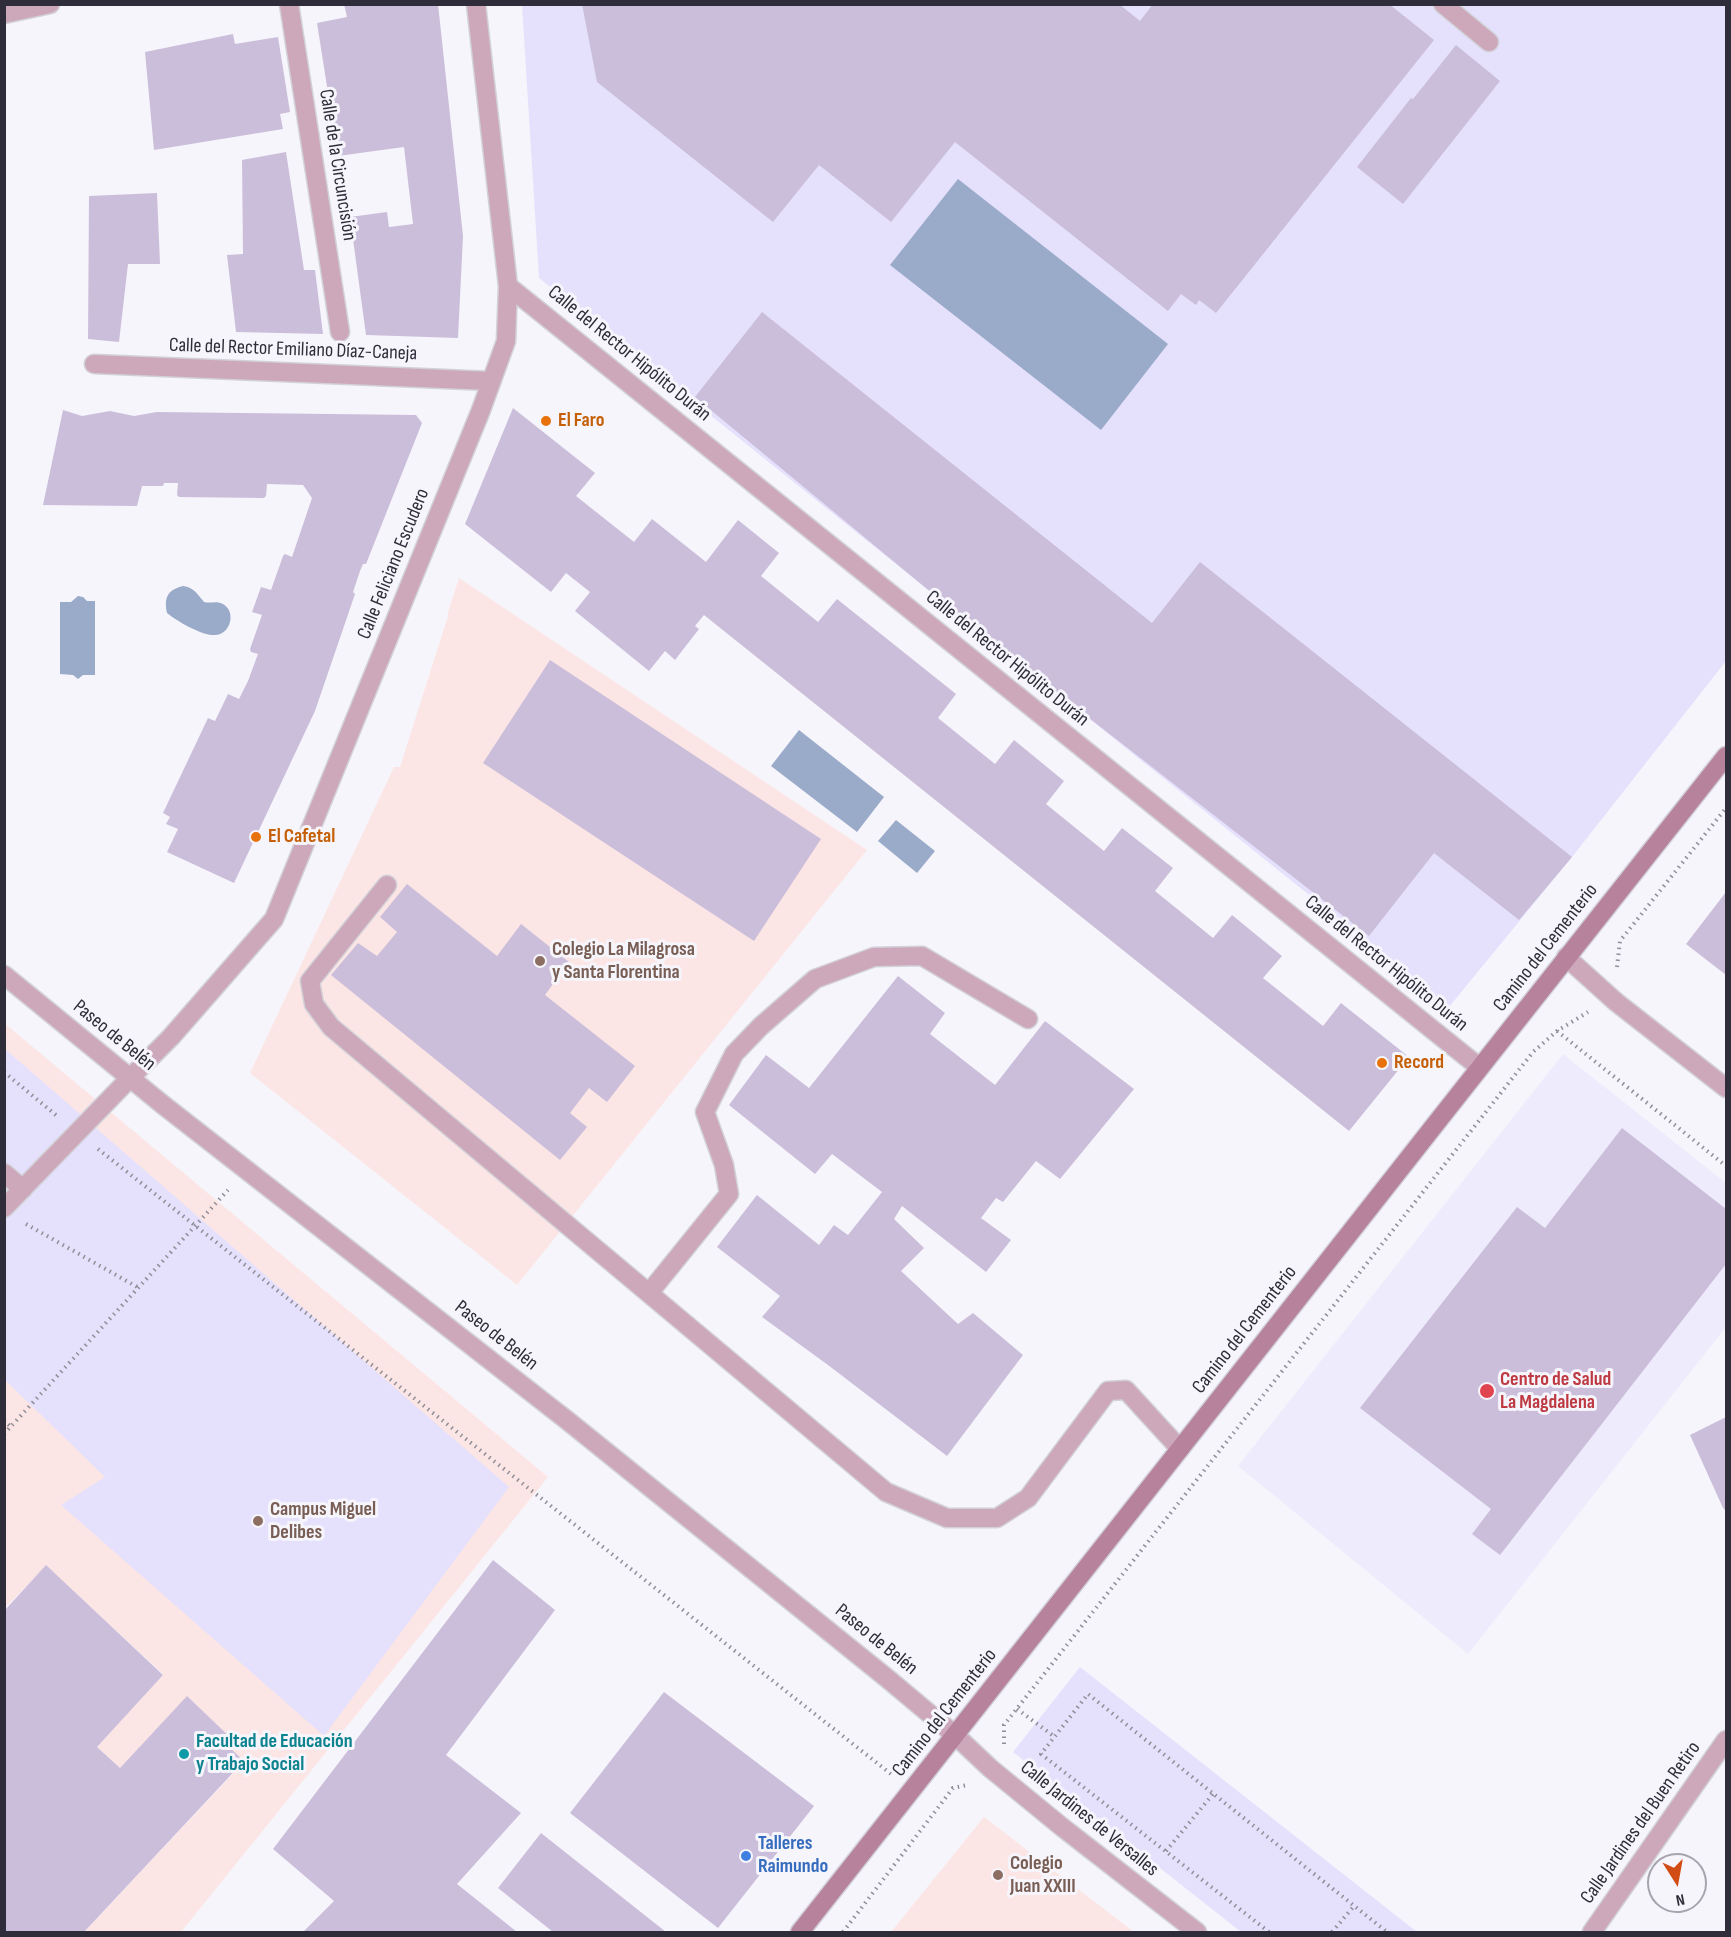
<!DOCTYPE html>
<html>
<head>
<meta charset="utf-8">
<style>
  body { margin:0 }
  #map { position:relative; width:1731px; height:1937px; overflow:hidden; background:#f6f5fb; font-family:"Sofia Sans Condensed",sans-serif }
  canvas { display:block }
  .frame { position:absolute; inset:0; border:6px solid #2f2d39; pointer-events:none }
  .north { position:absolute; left:1647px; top:1853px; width:60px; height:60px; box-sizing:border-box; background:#f6f5fb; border:2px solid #a6a5ad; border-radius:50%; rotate:169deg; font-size:16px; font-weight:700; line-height:24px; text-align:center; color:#2f2d39 }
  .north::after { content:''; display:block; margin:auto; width:21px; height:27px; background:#d24c16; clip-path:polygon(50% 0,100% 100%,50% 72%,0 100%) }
</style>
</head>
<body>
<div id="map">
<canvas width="1731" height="1937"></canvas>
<div class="frame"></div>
<div class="north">N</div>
</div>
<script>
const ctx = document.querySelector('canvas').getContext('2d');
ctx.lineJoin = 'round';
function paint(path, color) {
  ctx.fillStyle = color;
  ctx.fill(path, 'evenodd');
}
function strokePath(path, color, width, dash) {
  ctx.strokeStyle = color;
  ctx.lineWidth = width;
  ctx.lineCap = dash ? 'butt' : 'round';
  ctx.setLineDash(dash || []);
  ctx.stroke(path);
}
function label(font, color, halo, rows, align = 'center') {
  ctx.font = font + ' "Sofia Sans Condensed",sans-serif';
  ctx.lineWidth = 6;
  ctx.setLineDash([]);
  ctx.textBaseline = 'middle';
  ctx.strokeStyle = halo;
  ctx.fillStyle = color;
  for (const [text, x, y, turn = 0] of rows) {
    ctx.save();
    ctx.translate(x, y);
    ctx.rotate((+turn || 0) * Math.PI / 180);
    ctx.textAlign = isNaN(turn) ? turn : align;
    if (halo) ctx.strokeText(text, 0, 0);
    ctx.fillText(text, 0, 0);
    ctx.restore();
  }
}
const built = new Path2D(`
  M1563,1054L1726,1183V1327L1468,1654L1238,1466Z`);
const education = new Path2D(`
  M459,578L867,850L517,1285L250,1073L394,767H400L448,616V612Z
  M4,1023L548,1477L181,1932H84L244,1762L227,1745L232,1739L187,1697L120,1768L97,1747L163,1674L46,1566L5,1608Z
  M984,1817L1134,1932H891Z`);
const green = new Path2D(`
  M522,5H1726V661L1572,857L1449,1007L539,278Z
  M4,1048L509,1487L324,1736L61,1505L105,1477L5,1380Z
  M1080,1667L1417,1932H1241L1013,1752Z`);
const water = new Path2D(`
  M958,179L1168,344L1101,430L890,265Z
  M183,586C194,587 198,595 204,602C211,604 216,600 223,604C237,612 230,635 215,635C202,636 177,621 167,613C164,598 167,590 183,586Z
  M78,596L83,597L87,601H95V675H83L78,679L73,675L60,674V602H71Z
  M799,730L884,797L857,832L771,766Z
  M896,820L935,851L917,873L878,841Z`);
const building = new Path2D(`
  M344,4H438L463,236L458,338L366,335L350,217L387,212L389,227L413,224L404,147L338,156L317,23L347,17Z
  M582,4H1119L1140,21L1153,4H1389L1434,40L1216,313L1199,300L1196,305L1181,294L1168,311L955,142L891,222L819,165L773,222L597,82Z
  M233,34L235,44L278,37L290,112L280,114L283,129L154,150L145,52Z
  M1456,45L1500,81L1403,204L1357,167L1411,98L1413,99Z
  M286,152L304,270H315L323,334L236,332L227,255L243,254L242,160Z
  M157,193L160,264H128L119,342L88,339L89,196Z
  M762,312L1152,623L1200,562L1572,857L1519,920L1434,853L1369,936L985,637L695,397Z
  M513,408L595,473L576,496L634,542L652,519L706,562L738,520L779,553L761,576L818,622L837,599L956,694L938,718L995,764L1014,740L1064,781L1046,804L1104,851L1122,828L1173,868L1155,891L1213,938L1232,915L1282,956L1263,978L1323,1026L1341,1003L1409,1057L1349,1131L704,615L695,626L699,629L675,660L665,651L649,671L575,611L590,592L566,573L551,592L465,524Z
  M63,410L82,416L110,411L134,416L157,412L416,415L422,423L366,564H363L360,571L353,592L355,594L315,711L234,883L167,852L178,829L166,824L170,817L163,813L208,718L215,721L228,694L239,699L248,681L258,654L251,652L250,649L262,615L252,612L261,587L271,590L283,556L285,554L292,557L312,498L303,485L267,484L266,496L264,498L179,497L177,495L178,483H164L163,486H142L137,506L43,505Z
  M550,660L821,839L754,941L483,763Z
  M407,884L497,956L521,924L569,962L545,995L635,1066L607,1102L589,1088L570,1113L587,1127L560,1160L331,975L358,943L377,956L397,932L380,917Z
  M1726,892V975L1686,944Z
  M898,976L945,1013L930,1034L995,1085L1045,1021L1134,1089L1060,1179L1036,1161L1003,1202L996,1198L981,1218L1011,1240L986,1272L902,1206L894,1219L924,1248L901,1271L958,1324L973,1313L1023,1355L947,1456L828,1365L762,1317L780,1296L717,1247L757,1195L819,1245L834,1225L848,1235L882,1192L832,1154L815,1174L729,1105L766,1055L809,1088Z
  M1622,1128L1726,1209V1264L1500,1555L1472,1534L1491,1509L1360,1408L1517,1207L1545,1228Z
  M1726,1417V1511L1723,1508L1690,1435Z
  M493,1560L555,1610L446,1755L521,1813L457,1884L517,1932H303L334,1901L273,1849Z
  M46,1565L163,1675L97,1747L120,1768L187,1696L232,1739L227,1745L244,1761L84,1932H5V1610Z
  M664,1692L814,1806L718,1928L570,1813Z
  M541,1833L666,1932H553L498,1888Z`);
const path = new Path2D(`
  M1617,967L1620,941L1726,808
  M1557,1031L1726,1166
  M4,1072L57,1116
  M98,1149L891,1774
  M26,1224L139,1288
  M4,1420L11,1427
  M4,1434L228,1190
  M1017,1709L1055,1737
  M1004,1744V1725L1533,1052L1557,1031L1588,1012
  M1166,1851L1213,1794
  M843,1932L953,1788L967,1785
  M1269,1932L1041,1754L1088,1694L1387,1932
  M1332,1932L1354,1906`);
const service = new Path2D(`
  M1443,4L1489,42
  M387,885L310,981L314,1004L331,1027L886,1492L947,1518H997L1028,1498L1108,1391L1126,1390L1180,1449
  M4,1173L23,1189
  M4,1208L130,1078
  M649,1293L729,1194L724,1165L705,1112L734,1054L761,1026L815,979L874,957L922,956L1028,1019`);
const minor = new Path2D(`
  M289,4L340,332
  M508,286L1479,1067
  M94,364L491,381
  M1566,957L1616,1002L1726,1088
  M4,975L162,1104L568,1421L888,1679L956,1736L990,1768L1062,1827L1197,1932
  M130,1078L171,1037L274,919L481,410L506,341L508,286L476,4
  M1592,1932L1726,1740`);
const tertiary = new Path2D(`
  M4,14L50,4`);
const secondary = new Path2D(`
  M800,1932C1109,1541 1416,1147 1726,756`);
const markers = [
  [546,421,6,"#e8710a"],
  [256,837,6,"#e8710a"],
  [540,961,6,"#8d6e63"],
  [1382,1063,6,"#e8710a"],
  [1487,1391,8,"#e0444e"],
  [258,1521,6,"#8d6e63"],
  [184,1754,6,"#0f9aa8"],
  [746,1856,6,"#3f7fe0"],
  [998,1875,6,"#8d6e63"]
];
const streetNames = [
  ["Calle de la Circuncisión",337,165,81],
  ["Calle del Rector Emiliano Díaz-Caneja",293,350,2],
  ["Calle del Rector Hipólito Durán",629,354,39],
  ["Calle Feliciano Escudero",394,564,-68],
  ["Calle del Rector Hipólito Durán",1007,659,39],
  ["Camino del Cementerio",1546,948,-52],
  ["Calle del Rector Hipólito Durán",1386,964,39],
  ["Paseo de Belén",114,1036,39],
  ["Camino del Cementerio",1245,1330,-52],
  ["Paseo de Belén",496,1336,38],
  ["Paseo de Belén",876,1640,39],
  ["Camino del Cementerio",945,1713,-52],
  ["Calle Jardines de Versalles",1089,1819,39],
  ["Calle Jardines del Buen Retiro",1641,1823,-55]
];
const foodNames = [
  ["El Faro",558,421],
  ["El Cafetal",268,837],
  ["Record",1394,1063]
];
const educationNames = [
  ["Colegio La Milagrosa",552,950],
  ["y Santa Florentina",552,973],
  ["Campus Miguel",270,1510],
  ["Delibes",270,1533],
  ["Colegio",1010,1864],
  ["Juan XXIII",1010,1887]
];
const healthNames = [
  ["Centro de Salud",1500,1380],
  ["La Magdalena",1500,1403]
];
const cultureNames = [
  ["Facultad de Educación",196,1742],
  ["y Trabajo Social",196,1765]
];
const shopNames = [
  ["Talleres",758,1844],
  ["Raimundo",758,1867]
];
paint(built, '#eeecfc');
paint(education, '#fce6e5');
paint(green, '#e5e1fd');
paint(water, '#9aaac9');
paint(building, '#cbbedb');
strokePath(service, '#d2d1d8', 21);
strokePath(minor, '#d2d1d8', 21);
strokePath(tertiary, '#d2d1d8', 21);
strokePath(secondary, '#d2d1d8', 21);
strokePath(path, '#908e97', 4, [1.5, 4.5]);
strokePath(service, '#cda8ba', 18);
strokePath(minor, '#cda8ba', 18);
strokePath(tertiary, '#cda8ba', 18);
strokePath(secondary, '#b7829c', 18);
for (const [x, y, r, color] of markers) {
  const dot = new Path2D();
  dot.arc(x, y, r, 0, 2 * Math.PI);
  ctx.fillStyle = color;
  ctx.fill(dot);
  strokePath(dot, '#f6f5fb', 2);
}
label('20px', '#2f2d39', '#f6f5fb', streetNames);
label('bold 20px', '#c56008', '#f6f5fb', foodNames, 'left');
label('bold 20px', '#785e54', '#f6f5fb', educationNames, 'left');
label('bold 20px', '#be3a42', '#f6f5fb', healthNames, 'left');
label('bold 20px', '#0d838f', '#f6f5fb', cultureNames, 'left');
label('bold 20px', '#366cbe', '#f6f5fb', shopNames, 'left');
</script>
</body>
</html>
